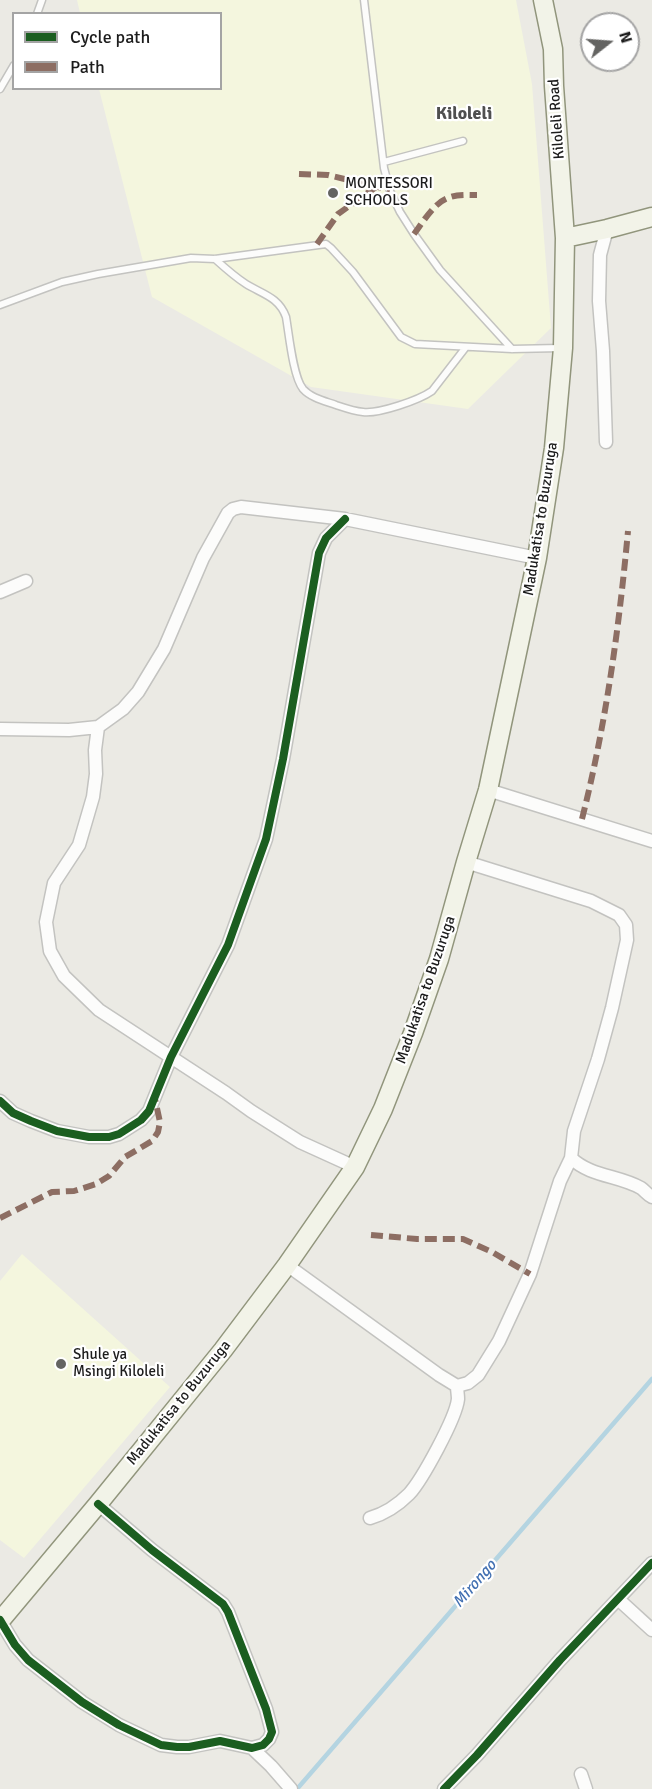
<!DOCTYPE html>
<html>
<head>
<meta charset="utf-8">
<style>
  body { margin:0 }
  #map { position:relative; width:652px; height:1789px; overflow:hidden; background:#ebeae4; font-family:Signika,sans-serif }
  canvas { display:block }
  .legend { position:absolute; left:12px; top:12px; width:210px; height:78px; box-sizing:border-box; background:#fff; border:2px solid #a4a4a4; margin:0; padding:8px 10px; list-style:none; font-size:18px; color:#1c1c1c }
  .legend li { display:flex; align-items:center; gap:12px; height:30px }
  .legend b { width:30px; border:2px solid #a4a4a4 }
  .north { position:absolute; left:580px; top:12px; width:60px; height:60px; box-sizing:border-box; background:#fff; border:2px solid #a4a4a4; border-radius:50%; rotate:73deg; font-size:16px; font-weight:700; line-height:24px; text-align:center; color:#1c1c1c }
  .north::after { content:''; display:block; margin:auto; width:21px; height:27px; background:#646462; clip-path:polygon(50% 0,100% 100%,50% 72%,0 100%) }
</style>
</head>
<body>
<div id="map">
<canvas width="652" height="1789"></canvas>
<ul class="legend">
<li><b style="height:8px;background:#1b5e20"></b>Cycle path</li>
<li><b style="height:8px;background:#8d6e63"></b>Path</li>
</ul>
<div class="north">N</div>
</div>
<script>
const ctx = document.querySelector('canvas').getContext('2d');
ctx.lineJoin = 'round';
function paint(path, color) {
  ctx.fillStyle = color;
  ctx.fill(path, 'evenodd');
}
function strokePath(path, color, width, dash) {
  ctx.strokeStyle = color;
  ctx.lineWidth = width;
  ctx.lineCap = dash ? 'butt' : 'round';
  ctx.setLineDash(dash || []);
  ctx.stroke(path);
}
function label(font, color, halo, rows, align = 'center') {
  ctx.font = font + ' Signika,sans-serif';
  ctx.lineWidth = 4.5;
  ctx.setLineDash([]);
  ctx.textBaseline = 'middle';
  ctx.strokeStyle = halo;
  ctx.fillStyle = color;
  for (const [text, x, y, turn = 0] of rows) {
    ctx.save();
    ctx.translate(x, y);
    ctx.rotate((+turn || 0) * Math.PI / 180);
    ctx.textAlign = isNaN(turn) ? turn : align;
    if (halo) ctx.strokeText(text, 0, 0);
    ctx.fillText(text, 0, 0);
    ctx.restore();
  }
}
const education = new Path2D(`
  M77,0H516L532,84L551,328L468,409L311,387L152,297L99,89L220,88V14L80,13Z
  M22,1254L170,1387L24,1558L0,1540V1281Z`);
const stream = new Path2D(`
  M297,1789L652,1379`);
const service = new Path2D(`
  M364,0L384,168L390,191L400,212L414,234L440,270L512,349
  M37,14L42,0
  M0,89L14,65
  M384,162L463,141
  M215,259C225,268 235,277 246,284C262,294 279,297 286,317C289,334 293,377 303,389C311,398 325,401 336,405C345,408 353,411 363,412C379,414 419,400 432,391L466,347
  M0,305L62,282L98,274L191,258L215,259L326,244L331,248L353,272L401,337L415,344L512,349L560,348`);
const minor = new Path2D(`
  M606,442L603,351L599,301L600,255L607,229
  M0,592L26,581
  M98,727L95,750L96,774L93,797L79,845L54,883L46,922L50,951L64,976L99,1010L226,1093L251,1111L300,1142L355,1167
  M0,729L69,730L98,727L123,709L138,692L164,649L203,558L228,513L233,509L241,507L345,519L537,558
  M488,790L652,841
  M466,862L591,901L619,915L626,925L627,940L612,1008L598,1059L574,1131L571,1158C591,1177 618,1175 641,1188C645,1191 648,1195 652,1197
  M0,1101L13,1113L31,1121L57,1131L89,1137H109L119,1134L141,1120L149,1111L171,1057L228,945L266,839L283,759L319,553L326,538L345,519
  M287,1265L439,1375L457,1386L468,1383L478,1375L499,1341L530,1274L560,1181L571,1158
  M370,1518C384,1514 398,1505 409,1494C422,1480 456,1418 458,1399C458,1395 457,1390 457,1386
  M618,1599L652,1630
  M0,1620L15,1645L28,1660L82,1702L119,1725L161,1745L177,1747H189L220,1741L252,1748L263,1745L269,1739L272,1732L266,1709L228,1612L223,1604L152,1550L98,1504
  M252,1748L271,1766L291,1789
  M581,1774L586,1789
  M444,1789L477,1755L560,1660L652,1563`);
const secondary = new Path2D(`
  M565,238L607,229L652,217
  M0,1621L98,1504L223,1350L287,1265L355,1167L383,1109L413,1033L439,959L466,862L488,790L537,558L554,448L563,348L565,238L554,86L553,49L543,0`);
const quiet = new Path2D(`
  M299,174L328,175L390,190
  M414,234C423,222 434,203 448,198C457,194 468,195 477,195
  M317,244L338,214L376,187
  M582,819C606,724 619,628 628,531
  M0,1218L52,1192L74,1191L96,1184L109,1176L125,1157L152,1141L158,1132L160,1122L155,1099
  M371,1235L417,1239H463L492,1252L530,1274`);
const cycleway = new Path2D(`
  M0,1101L13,1113L31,1121L57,1131L89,1137H109L119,1134L141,1120L149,1111L171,1057L228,945L266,839L283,759L319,553L326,538L345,519
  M0,1620L15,1645L28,1660L82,1702L119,1725L161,1745L177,1747H189L220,1741L252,1748L263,1745L269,1739L272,1732L266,1709L228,1612L223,1604L152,1550L98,1504
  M444,1789L477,1755L560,1660L652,1563`);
const markers = [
  [333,193,6,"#646462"],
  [61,1364,6,"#646462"]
];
const streetNames = [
  ["Kiloleli Road",557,119,-94],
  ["Madukatisa to Buzuruga",541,519,-81],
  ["Madukatisa to Buzuruga",426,990,-71],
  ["Madukatisa to Buzuruga",179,1403,-51]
];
const poiNames = [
  ["MONTESSORI",345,184],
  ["SCHOOLS",345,201],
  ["Shule ya",73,1355],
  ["Msingi Kiloleli",73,1372]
];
const waterNames = [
  ["Mirongo",475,1584,-49]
];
const quarterNames = [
  ["Kiloleli",464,114]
];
paint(education, '#f4f6de');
strokePath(stream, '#b4d4e1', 4.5);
strokePath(service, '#c3c3c0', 9);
strokePath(minor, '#c3c3c0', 15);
strokePath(secondary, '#91957c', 21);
strokePath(service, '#fcfcfb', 6);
strokePath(minor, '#fcfcfb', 12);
strokePath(secondary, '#f2f3e8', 18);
strokePath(quiet, '#8d6e63', 6, [12, 6]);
strokePath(cycleway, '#1b5e20', 8);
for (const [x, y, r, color] of markers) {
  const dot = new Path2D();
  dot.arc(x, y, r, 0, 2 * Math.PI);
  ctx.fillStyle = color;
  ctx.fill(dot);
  strokePath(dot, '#fff', 2);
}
label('15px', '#1c1c1c', '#fff', streetNames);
label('15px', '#1c1c1c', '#fff', poiNames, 'left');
label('italic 16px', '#4270b2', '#fff', waterNames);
label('bold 18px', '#4f4f4f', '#fff', quarterNames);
</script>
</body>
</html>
